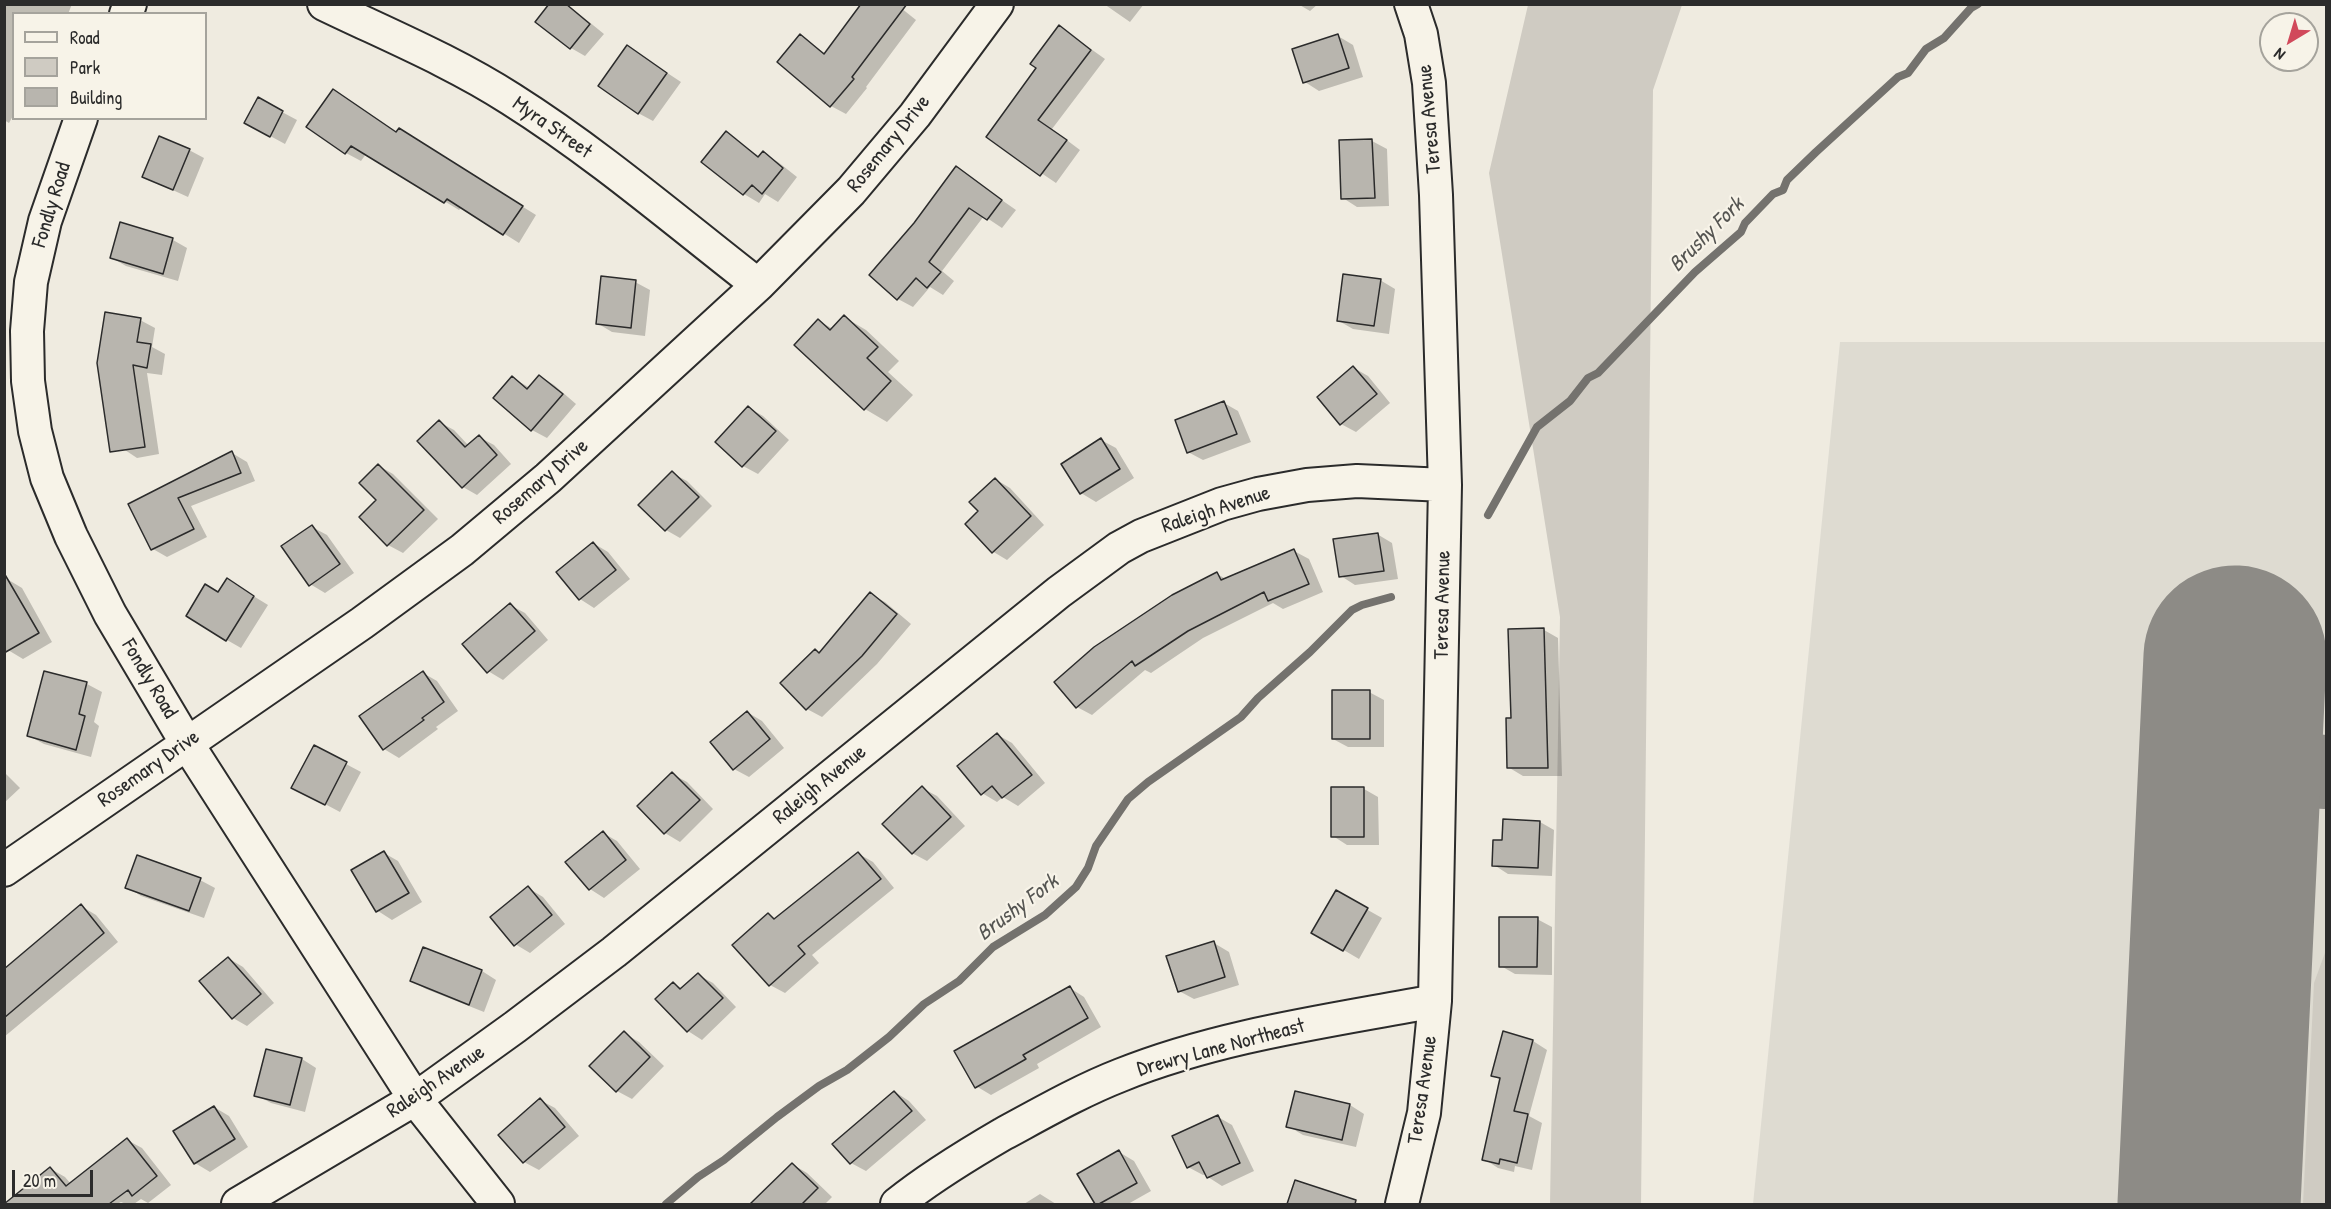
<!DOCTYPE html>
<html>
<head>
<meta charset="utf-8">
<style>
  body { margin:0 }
  #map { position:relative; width:2331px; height:1209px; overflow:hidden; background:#efebe0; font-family:"Patrick Hand",sans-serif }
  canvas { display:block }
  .frame { position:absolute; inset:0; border:6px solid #2b2b2b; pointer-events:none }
  .legend { position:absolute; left:12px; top:12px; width:195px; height:108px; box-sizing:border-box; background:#f7f3e8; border:2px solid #a5a39c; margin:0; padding:8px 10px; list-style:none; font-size:18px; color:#2b2b2b }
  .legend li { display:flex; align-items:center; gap:12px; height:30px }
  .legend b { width:30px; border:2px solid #a5a39c }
  .north { position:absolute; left:2259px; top:12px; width:60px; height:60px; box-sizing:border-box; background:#f7f3e8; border:2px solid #a5a39c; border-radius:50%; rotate:218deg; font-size:16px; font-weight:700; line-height:24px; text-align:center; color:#2b2b2b }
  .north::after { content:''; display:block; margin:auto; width:21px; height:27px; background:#d1495b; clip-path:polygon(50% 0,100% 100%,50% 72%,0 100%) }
  .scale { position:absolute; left:12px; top:1170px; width:81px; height:27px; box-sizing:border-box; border:3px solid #2b2b2b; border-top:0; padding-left:8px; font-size:18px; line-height:21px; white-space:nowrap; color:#2b2b2b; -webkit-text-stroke:4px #f7f3e8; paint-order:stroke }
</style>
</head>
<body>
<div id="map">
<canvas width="2331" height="1209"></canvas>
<div class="frame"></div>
<ul class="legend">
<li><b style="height:8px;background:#f7f3e8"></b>Road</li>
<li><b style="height:16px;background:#cfcbc2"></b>Park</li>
<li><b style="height:16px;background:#b8b5ae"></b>Building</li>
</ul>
<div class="north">N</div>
<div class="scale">20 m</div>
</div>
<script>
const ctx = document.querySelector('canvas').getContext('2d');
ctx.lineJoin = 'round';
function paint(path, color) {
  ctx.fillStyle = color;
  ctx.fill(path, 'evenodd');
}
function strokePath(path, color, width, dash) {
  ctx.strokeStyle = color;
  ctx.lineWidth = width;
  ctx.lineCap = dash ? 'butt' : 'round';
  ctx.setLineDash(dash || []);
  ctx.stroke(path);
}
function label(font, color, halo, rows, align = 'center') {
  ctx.font = font + ' "Patrick Hand",sans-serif';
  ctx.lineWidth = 4.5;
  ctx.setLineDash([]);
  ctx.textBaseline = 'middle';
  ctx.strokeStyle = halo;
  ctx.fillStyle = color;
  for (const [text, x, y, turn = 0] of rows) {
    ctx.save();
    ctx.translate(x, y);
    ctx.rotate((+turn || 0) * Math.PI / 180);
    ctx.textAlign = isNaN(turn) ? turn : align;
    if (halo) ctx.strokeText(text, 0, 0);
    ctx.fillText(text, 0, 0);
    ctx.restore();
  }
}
const built = new Path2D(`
  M1840,342H2326V1204H1753Z`);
const green = new Path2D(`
  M1528,5H1682L1653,90L1641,1204H1550L1560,617L1489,173Z
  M2326,950V1204H2303L2314,983Z`);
const shadow = new Path2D(`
  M4,4H72L68,14H14V114L9,123L4,120Z
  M551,4H567L604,34L585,56L571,48Z
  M896,4L916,20L866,87L867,88L846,114L831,106L800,36L826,54Z
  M1104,4H1144L1130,22Z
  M1298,4H1318L1310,11Z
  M1060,27L1105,59L1052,129L1080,150L1056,183L988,137L1038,68Z
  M1338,36L1353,45L1363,77L1319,91L1305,82Z
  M628,47L681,82L653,121L638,113Z
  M334,91L397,133L414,139L536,215L519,243L462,207L459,210L366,154L361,161L346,153Z
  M282,112L297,120L285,144L261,131Z
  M726,133L760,157L763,153L778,162L797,177L778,202L765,194L759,203L744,194L703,161Z
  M1372,141L1387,149L1389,206L1357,207L1343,198Z
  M189,150L204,158L188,197L144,177Z
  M956,168L1016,210L1002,228L984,216L942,271L954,281L943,295L930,287L913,307L898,299L871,275L915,224Z
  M121,224L173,240L187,248L178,281L126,266L112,258Z
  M1380,280L1395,289L1389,334L1353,329L1339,321Z
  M635,282L650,290L645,336L612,332L597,323Z
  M844,317L866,330L899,361L888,372L913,395L887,422L865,409L819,321L833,329Z
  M140,320L155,328L152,347L165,354L162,375L147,373L159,454L137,458L110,440Z
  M1354,368L1368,376L1390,403L1356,432L1341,424Z
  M540,376L554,385L576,404L547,438L532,430L513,378L530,388Z
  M1224,403L1238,411L1251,442L1203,460L1188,452Z
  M749,408L763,416L789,440L758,474L743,466L717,442Z
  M439,422L454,430L469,446L479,437L494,445L511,464L477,495L463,487Z
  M1101,440L1116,448L1134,478L1096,502L1081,493Z
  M232,453L247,462L255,481L191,506L207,537L167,557L153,549L130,504Z
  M379,466L393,474L438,519L403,553L388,545L378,500Z
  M672,473L687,481L712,506L680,538L666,530Z
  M995,479L1010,488L1044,525L1007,560L992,551L981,511Z
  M312,527L327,535L354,573L325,593L310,584Z
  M1377,534L1392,543L1398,579L1355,585L1341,576Z
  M593,543L608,552L630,579L594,608L580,599Z
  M1294,551L1309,559L1323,592L1283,609L1273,603L1203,638L1151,673L1145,670L1092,715L1077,707L1056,682L1217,574L1226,579Z
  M7,579L22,588L52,642L23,659L8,650Z
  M242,589L268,605L241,648L227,640Z
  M870,594L885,602L911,624L877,664L822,717L807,709L820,654Z
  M510,605L525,613L548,640L503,680L488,671Z
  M1544,630L1558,638L1562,776H1523L1508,767L1512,719Z
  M46,672L87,684L102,692L94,722L99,726L91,757L44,744L29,736Z
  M423,673L437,681L458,711L436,727L438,729L399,758L384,749Z
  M1369,692L1384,700V747H1348L1333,739Z
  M747,712L762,721L784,748L749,777L734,769Z
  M998,735L1012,743L1045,783L1018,806L1003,797L997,802L982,793Z
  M314,747L361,772L340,812L308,795Z
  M4,772L20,788L4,803Z
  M672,774L687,782L713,809L680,842L665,833L639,806Z
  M922,788L937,796L965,826L927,861L912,853Z
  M1364,789L1378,797L1379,845H1347L1333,836Z
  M1540,822L1554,830L1552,876L1508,874L1494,865Z
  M603,833L617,841L640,869L604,898L590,889Z
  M384,853L398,861L422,902L392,920L378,911L354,871Z
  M859,854L873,862L894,888L812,955L819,963L785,993L770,985L735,945L768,915L776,919Z
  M200,880L215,888L204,918L141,896L127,887Z
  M528,888L543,897L565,924L530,953L515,944Z
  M1336,892L1382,918L1359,959L1313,932Z
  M81,906L96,915L118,942L4,1037V970Z
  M1537,919L1552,927V975L1515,974L1501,966Z
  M1214,943L1229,952L1239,985L1194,999L1179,991Z
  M424,948L482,971L496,980L484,1012L426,989L412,981Z
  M228,958L243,967L274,1003L247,1026L233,1018Z
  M698,975L713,983L736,1007L702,1040L688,1031L673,983L683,989Z
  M1070,988L1084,997L1101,1027L1037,1064L1039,1068L991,1095L976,1086Z
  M624,1033L639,1042L664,1066L632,1099L617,1091Z
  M1504,1033L1533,1041L1547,1050L1529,1116L1542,1123L1532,1170L1515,1166L1514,1172L1498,1168L1484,1159L1501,1080L1492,1075Z
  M302,1059L316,1068L305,1112L271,1103L256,1095Z
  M895,1092L909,1101L926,1120L866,1171L851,1163Z
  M540,1100L555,1108L579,1136L539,1170L524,1162L500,1135Z
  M1350,1105L1364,1114L1356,1147L1303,1135L1288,1126Z
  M214,1107L229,1116L248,1147L210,1172L195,1163Z
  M1218,1117L1232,1125L1254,1171L1222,1186L1208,1177L1206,1174L1203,1175L1188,1167Z
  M127,1140L142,1148L171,1185L148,1203L141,1199L134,1204H126L121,1202L117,1204H6L51,1169L65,1177L71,1184Z
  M1119,1152L1134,1161L1151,1191L1128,1204H1097L1079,1174Z
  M792,1164L807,1173L832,1197L825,1204H755Z
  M1296,1182L1344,1201L1343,1204H1289Z
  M1040,1194L1056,1204H1024Z`);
const stream = new Path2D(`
  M1488,515L1537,427L1570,401L1588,378L1598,373L1695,272L1741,232L1745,223L1773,194L1783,190L1787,180L1816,152L1898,77L1908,73L1926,49L1944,38L1971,8L1978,4
  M666,1204L698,1177L724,1160L777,1117L819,1086L847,1070L889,1037L924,1004L959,981L993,947L1045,915L1076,887L1088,868L1096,846L1128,799L1148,782L1241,717L1258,698L1310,652L1352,610L1362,605L1391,597`);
const taxiway = new Path2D(`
  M2229,766L2326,772`);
const runway = new Path2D(`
  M2209,1204L2235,657`);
const building = new Path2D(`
  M549,4H566L590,24L570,49L535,22Z
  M861,4H907L852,77L854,79L830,107L777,62L800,34L824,54Z
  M1059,25L1091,50L1038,120L1067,140L1040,176L986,137L1036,68L1030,64Z
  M1338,34L1349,68L1303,83L1292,49Z
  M627,45L667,73L638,114L598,86Z
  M333,89L396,132L399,128L523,206L503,235L447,199L444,203L351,146L345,154L306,127Z
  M258,97L283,111L270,137L244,123Z
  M726,131L758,157L763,151L783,168L762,194L752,185L743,195L701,162Z
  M159,136L190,149L173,190L142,177Z
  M1372,139L1375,198L1341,199L1339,140Z
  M956,166L1002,200L987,220L969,208L929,262L941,272L927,288L916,278L897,300L869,275L914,223Z
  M120,222L173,238L163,274L110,258Z
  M1343,274L1381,279L1374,326L1337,321Z
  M601,276L636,280L631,328L596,324Z
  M105,312L141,318L137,342L151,344L147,368L133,365L145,447L110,452L97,363Z
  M844,315L878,347L867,358L891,381L864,410L794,345L818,319L830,330Z
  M1353,366L1377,394L1340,425L1317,397Z
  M539,375L563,394L531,431L493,398L512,376L527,389Z
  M1224,401L1237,434L1187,453L1175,420Z
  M748,406L776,431L742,467L715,442Z
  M439,420L465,447L479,435L497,455L462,488L417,441Z
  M1101,438L1120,469L1080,494L1061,464Z
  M232,451L241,473L178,498L194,529L151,550L128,504Z
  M378,464L424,510L387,546L359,517L376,500L359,483Z
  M672,471L699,497L665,531L638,505Z
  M995,478L1031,516L992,553L965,524L978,511L969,502Z
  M312,525L340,564L309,586L281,546Z
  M1378,533L1384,571L1339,577L1333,539Z
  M593,542L616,570L579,600L556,572Z
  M1294,549L1309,584L1268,601L1264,592L1188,631L1135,666L1132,661L1076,708L1054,682L1094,647L1172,595L1217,572L1221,580Z
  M4,573L39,633L4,653Z
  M227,578L254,596L226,641L186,616L205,584L218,592Z
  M870,592L897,614L862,656L806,710L780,683L815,649L819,653Z
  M510,603L535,631L487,673L462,644Z
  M1544,628L1548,768H1507L1506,718H1511L1508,629Z
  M44,671L87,682L79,714L85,716L76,750L27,736Z
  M423,671L444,702L422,718L424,720L383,750L359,716Z
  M1332,690H1370V739H1332Z
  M747,711L770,739L733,770L710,742Z
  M997,733L1032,775L1002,798L992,786L981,795L957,766Z
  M314,745L347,762L325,805L291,788Z
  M672,772L700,800L664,834L637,806Z
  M922,786L951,817L912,854L882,824Z
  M1331,787H1364V837H1331Z
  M1503,819L1540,821L1538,868L1492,866L1493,840H1502Z
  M603,831L626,860L589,890L565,862Z
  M384,851L409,893L376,912L351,870Z
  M858,852L881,879L798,946L805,954L769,986L732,945L768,913L774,919Z
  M137,855L201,878L189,911L125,888Z
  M528,886L552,915L514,946L490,917Z
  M1336,890L1368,908L1343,951L1311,933Z
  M81,904L104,933L4,1018V969Z
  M1499,917H1538L1537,967H1499Z
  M1214,941L1225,977L1178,992L1166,956Z
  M423,947L482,970L469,1005L410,981Z
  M228,957L261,994L232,1019L199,981Z
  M698,973L723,998L687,1032L655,999L673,982L680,989Z
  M1070,986L1088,1018L1023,1055L1026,1059L975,1088L954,1051Z
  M624,1031L650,1057L616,1092L589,1066Z
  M1503,1031L1533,1040L1514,1111L1528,1114L1517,1163L1500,1159L1499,1164L1482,1160L1500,1078L1491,1076Z
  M266,1049L302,1058L290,1105L254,1096Z
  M894,1091L912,1111L850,1164L832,1144Z
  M1295,1091L1350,1104L1342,1140L1286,1127Z
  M540,1098L565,1127L523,1163L498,1135Z
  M214,1106L235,1139L194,1164L173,1131Z
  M1218,1115L1240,1163L1207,1178L1199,1162L1187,1168L1172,1136Z
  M127,1138L157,1176L132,1196L128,1190L109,1204H4L50,1167L66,1186Z
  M1119,1150L1137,1183L1099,1204H1095L1077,1174Z
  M792,1163L818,1188L802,1204H750Z
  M1295,1180L1356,1200L1355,1204H1287Z`);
const minor = new Path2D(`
  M324,4C386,34 452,61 511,99C598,154 677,222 758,285
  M126,14L130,4
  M81,118L45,221L31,282L27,331L28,381L35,431L47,478L71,536L110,614L186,742L415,1099L498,1204
  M4,870L362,623L462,550L548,478L758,285L851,191L915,115L997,4
  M238,1204L415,1099L515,1027L614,952L1059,592L1119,548L1141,536L1222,504L1258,494L1307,485L1357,481L1445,485
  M897,1204C929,1178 967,1155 1003,1134C1042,1113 1080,1091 1121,1075C1221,1035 1330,1021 1435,1001
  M1402,1204L1424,1113L1435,1001L1445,485L1436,195L1429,83L1421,34L1411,4`);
const streetNames = [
  ["Teresa Avenue",1430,119,-95],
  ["Myra Street",552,128,35],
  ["Rosemary Drive",889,144,-51],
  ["Fondly Road",52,205,-73],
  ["Rosemary Drive",541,482,-41],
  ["Raleigh Avenue",1216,510,-18],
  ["Teresa Avenue",1443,605,-89],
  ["Fondly Road",149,679,59],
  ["Rosemary Drive",149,769,-35],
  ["Raleigh Avenue",820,785,-39],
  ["Drewry Lane Northeast",1221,1048,-15],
  ["Raleigh Avenue",436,1082,-34],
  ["Teresa Avenue",1423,1090,-82]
];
const waterNames = [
  ["Brushy Fork",1707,235,-45],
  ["Brushy Fork",1018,908,-37]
];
paint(built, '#dedbd1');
paint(green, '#cfcbc2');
paint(shadow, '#0003');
strokePath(stream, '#74726e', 8);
strokePath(taxiway, '#8d8b86', 74);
strokePath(runway, '#8d8b86', 183);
paint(building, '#b8b5ae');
strokePath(building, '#2b2b2b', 1.5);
strokePath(minor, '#2b2b2b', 36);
strokePath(minor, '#f7f3e8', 32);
label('21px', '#2b2b2b', '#f7f3e8', streetNames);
label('italic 22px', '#555552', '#f7f3e8', waterNames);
</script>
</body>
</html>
